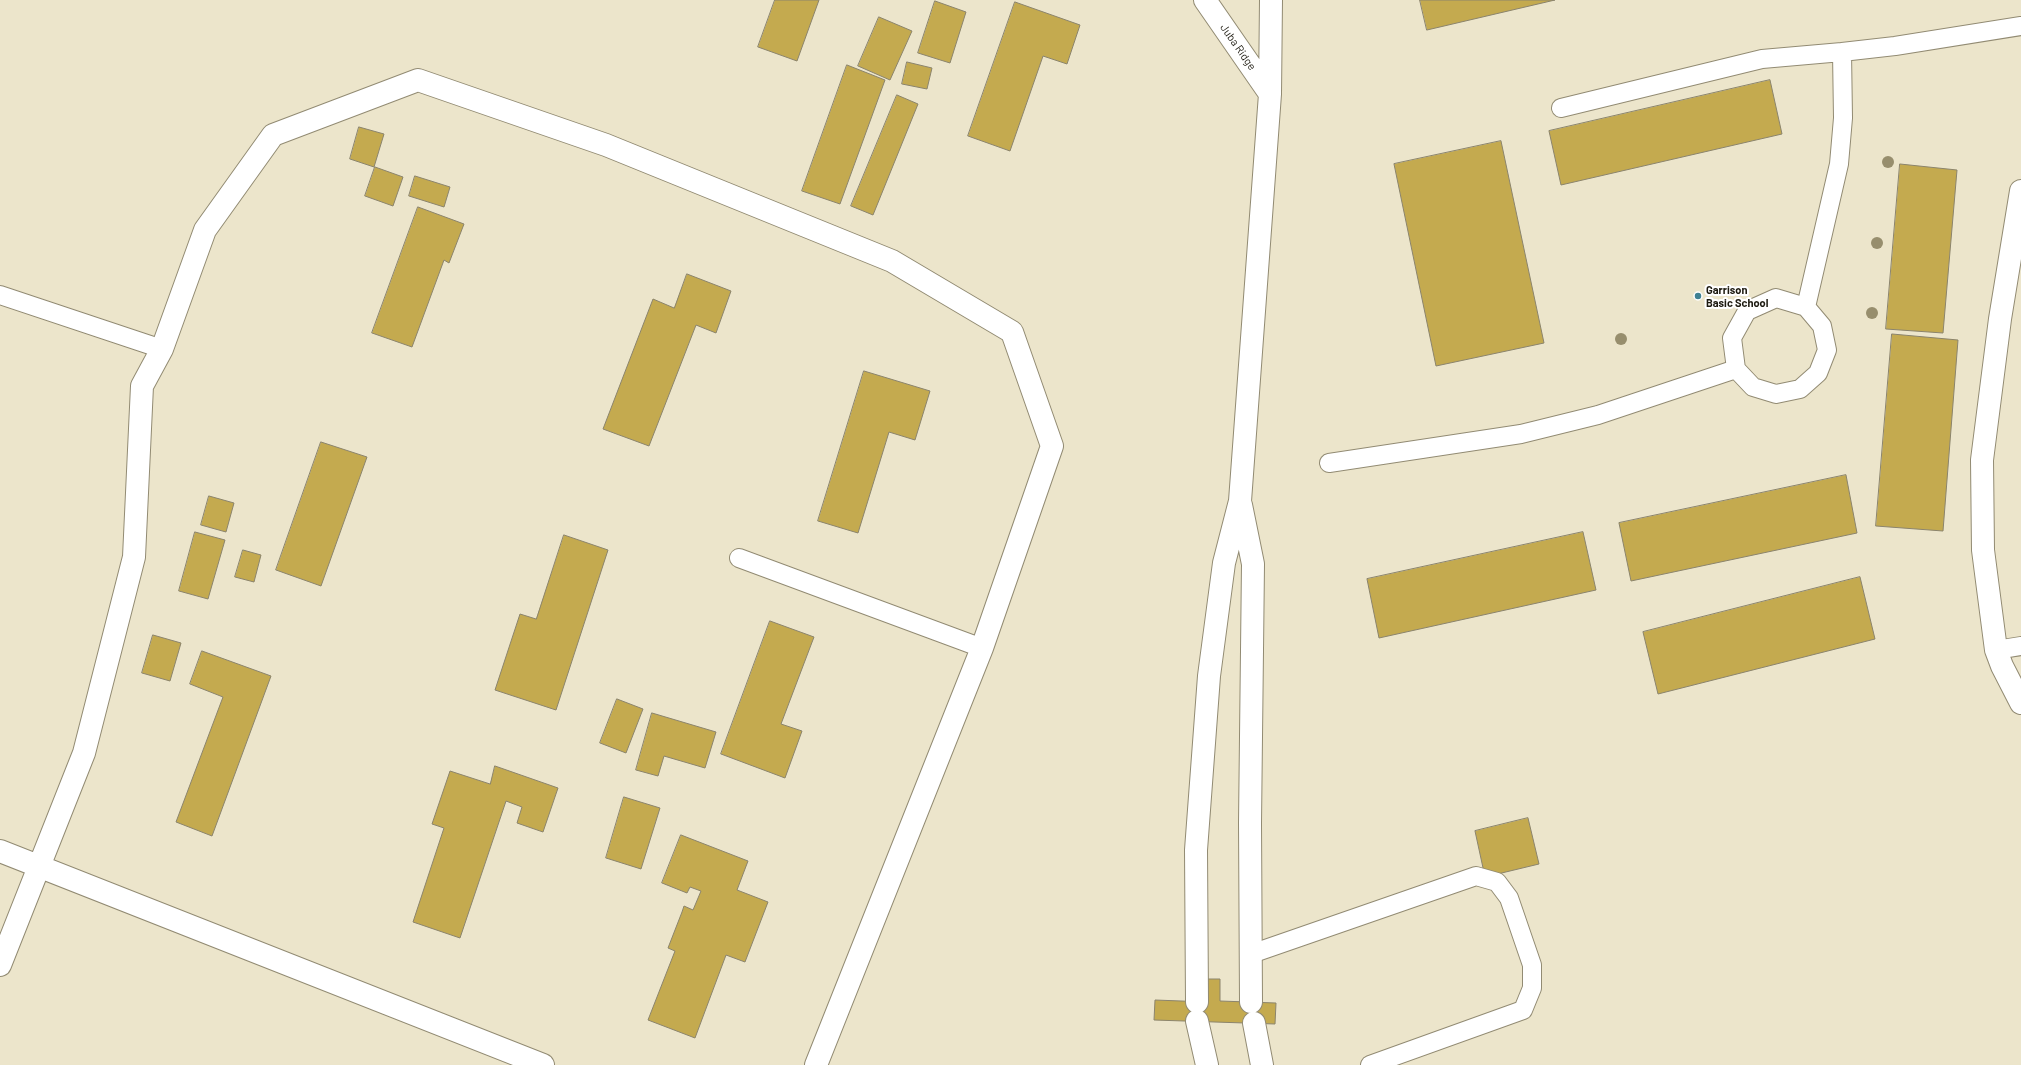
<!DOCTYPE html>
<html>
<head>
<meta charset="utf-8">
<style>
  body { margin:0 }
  canvas { display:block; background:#ece5cb }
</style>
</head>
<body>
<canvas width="2021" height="1065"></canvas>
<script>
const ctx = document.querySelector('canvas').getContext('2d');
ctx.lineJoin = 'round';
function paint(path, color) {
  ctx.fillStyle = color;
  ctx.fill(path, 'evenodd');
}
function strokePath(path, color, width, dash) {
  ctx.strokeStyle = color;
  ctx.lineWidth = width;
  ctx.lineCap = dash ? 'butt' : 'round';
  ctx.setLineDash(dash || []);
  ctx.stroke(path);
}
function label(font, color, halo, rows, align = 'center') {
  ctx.font = font + ' Barlow,sans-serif';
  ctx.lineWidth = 4;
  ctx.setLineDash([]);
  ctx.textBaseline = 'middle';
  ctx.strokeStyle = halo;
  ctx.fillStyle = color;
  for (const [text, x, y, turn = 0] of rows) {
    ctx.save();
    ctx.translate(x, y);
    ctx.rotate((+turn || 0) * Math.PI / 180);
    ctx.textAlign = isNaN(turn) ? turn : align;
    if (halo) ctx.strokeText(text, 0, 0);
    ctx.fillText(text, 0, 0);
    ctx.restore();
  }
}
const building = new Path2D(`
  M775,0H819L797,61L758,47Z
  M1420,0H1555L1427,30Z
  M935,1L966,12L950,63L918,53Z
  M1015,2L1080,25L1067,64L1043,56L1010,151L968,136Z
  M879,17L912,31L890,80L858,66Z
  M907,62L932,68L927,89L902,84Z
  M847,65L885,80L840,204L802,191Z
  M1770,80L1782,134L1561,185L1549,131Z
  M897,95L918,104L873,215L851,206Z
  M359,127L384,134L374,167L350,159Z
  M1501,141L1544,343L1436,366L1394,164Z
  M1900,164L1957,170L1943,333L1886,329Z
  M375,167L403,177L393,206L365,196Z
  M415,176L450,187L444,207L409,196Z
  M418,207L464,224L449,263L444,260L412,347L372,333Z
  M687,274L731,291L716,333L696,325L649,446L603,429L653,299L674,308Z
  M1892,334L1958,340L1943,531L1876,526Z
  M864,371L930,391L915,440L889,432L858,533L818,521Z
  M321,442L367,457L321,586L276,570Z
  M1846,475L1857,533L1631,581L1619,523Z
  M209,496L234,503L226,532L201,525Z
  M195,532L225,540L208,599L179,591Z
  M1583,532L1596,590L1379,638L1367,579Z
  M564,535L608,550L556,710L495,690L520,614L536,619Z
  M243,550L261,555L254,582L235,577Z
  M1860,577L1875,639L1658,694L1643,632Z
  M770,621L814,637L781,724L802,731L785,778L721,754Z
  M153,635L181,643L170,681L142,673Z
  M202,651L271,676L212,836L176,822L223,697L190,684Z
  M617,699L643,709L626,753L600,743Z
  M652,713L716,732L705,768L664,756L658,776L636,770Z
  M495,766L558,788L543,832L517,823L522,807L506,801L460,938L413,922L444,828L432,824L450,771L490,784Z
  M624,797L660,808L641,869L606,858Z
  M1528,818L1539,864L1485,877L1475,831Z
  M681,835L748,861L737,890L768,902L745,962L726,955L695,1038L648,1020L675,951L668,948L682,912L684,906L693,910L701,891L690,887L687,893L662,883Z
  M1207,979H1220V1001L1276,1003L1275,1024L1154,1020L1155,1000L1207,1002Z`);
const service = new Path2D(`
  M1561,108L1762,59L1842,52
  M0,295L162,349
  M1776,298L1806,307L1822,326L1827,350L1818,373L1800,389L1776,394L1753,387L1736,369L1732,338L1747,311Z
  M1806,307L1839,164L1843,118L1842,52L1895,46L2021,26
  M1329,463L1521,434L1598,415L1736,369
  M739,558L982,648
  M1996,650L2021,646
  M1251,954L1476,876L1497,882L1509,898L1532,965V988L1523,1010L1370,1065`);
const minor = new Path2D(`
  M1205,0L1270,94
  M2021,191L2000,319L1982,460L1983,550L1996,650L2002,666L2021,703
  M1241,505L1253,564L1250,823L1251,1002
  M0,851L543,1065
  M0,965L84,753L134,557L142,386L162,349L205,230L273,135L418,80L606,145L892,261L1012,332L1052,446L982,648L816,1065
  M1197,1002L1196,850L1209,676L1224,563L1240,501L1270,94L1271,0
  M1197,1021L1207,1065
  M1254,1023L1262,1065`);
const trees = [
  [1888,162],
  [1877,243],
  [1872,313],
  [1621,339]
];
const markers = [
  [1698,296,4,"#3f8193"]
];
const streetNames = [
  ["Juba Ridge",1238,47,55]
];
const poiNames = [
  ["Garrison",1706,290],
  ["Basic School",1706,303]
];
paint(building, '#c4aa4f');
strokePath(building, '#8b846c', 1);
strokePath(service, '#928b73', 20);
strokePath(minor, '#928b73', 24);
strokePath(service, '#fff', 18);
strokePath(minor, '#fff', 22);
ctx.fillStyle = '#978e6d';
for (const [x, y] of trees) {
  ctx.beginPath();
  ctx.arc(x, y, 6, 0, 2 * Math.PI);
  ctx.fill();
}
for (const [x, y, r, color] of markers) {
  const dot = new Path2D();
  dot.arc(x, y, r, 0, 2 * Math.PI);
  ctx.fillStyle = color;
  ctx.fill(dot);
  strokePath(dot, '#fff', 1.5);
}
label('11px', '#1d1a10', '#fff', streetNames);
label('bold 11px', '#1d1a10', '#fff', poiNames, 'left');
</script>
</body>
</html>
